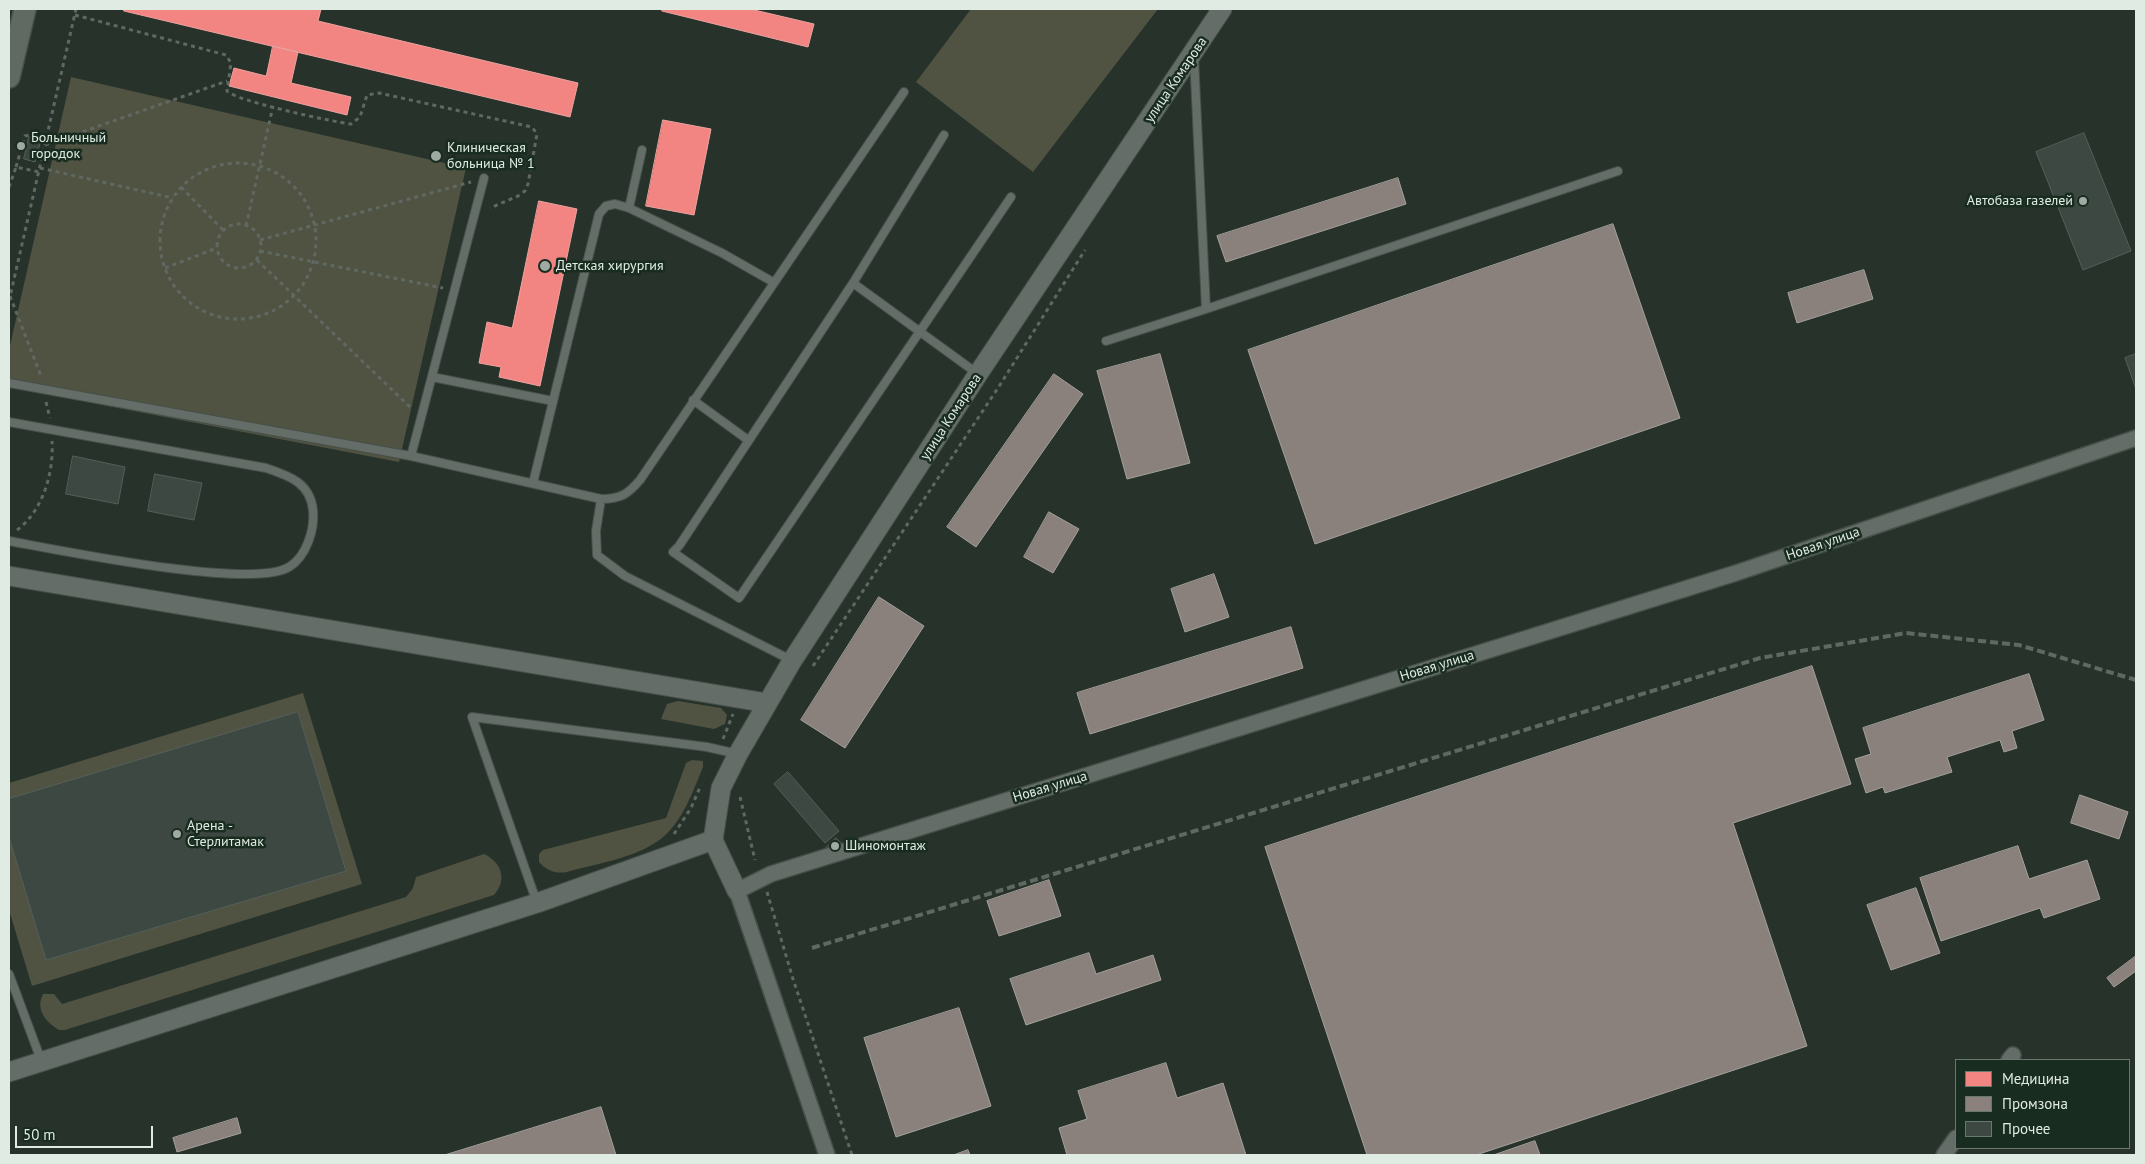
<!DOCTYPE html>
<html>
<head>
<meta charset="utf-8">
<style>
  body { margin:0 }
  #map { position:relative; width:2145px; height:1164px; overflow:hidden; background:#27322b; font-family:"PT Sans",sans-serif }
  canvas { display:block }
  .frame { position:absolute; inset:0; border:10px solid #e0ebe3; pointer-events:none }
  .legend { position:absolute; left:1955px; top:1059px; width:175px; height:90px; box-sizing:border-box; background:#192c20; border:1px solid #69786e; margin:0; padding:6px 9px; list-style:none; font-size:15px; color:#e0ebe3 }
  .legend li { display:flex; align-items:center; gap:10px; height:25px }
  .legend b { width:25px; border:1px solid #69786e }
  .scale { position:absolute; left:15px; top:1126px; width:138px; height:22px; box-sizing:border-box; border:2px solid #e0ebe3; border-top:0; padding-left:6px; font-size:15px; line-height:18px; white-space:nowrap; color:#e0ebe3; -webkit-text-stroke:4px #192c20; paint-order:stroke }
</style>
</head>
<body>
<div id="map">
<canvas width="2145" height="1164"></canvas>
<div class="frame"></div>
<ul class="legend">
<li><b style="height:14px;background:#f28482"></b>Медицина</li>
<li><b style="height:14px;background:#8a817c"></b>Промзона</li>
<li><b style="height:14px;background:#3d4842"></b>Прочее</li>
</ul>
<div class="scale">50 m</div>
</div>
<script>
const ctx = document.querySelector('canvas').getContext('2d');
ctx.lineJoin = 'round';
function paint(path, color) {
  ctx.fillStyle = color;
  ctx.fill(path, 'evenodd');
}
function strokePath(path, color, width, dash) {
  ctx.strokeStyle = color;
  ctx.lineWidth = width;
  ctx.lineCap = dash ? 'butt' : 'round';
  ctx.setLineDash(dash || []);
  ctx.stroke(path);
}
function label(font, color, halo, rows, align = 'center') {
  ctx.font = font + ' "PT Sans",sans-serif';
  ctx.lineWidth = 5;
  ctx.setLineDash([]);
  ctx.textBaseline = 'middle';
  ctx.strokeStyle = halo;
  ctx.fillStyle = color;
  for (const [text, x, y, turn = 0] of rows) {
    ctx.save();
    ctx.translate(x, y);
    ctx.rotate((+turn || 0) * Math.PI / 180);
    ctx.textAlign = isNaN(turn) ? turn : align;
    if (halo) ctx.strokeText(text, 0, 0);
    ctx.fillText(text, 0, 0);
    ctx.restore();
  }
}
const green = new Path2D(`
  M971,9H1158L1033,172L916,82Z
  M71,77L466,168L399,462L9,387V350Z
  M303,693L362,884L32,986L9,910V783Z
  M678,701L721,708L727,715L725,724L714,729L661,719L667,704Z
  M692,760L703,761V767C693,791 683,821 662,838C637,858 598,863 567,872C556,874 547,871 539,862V854L543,850L666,818L686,763Z
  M484,854C501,862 508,879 494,895L65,1030H59C46,1022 35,1010 43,994H54L62,1004L406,897L413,888L416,877Z`);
const health = new Path2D(`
  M124,9H321L318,21L578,83L570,117L124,11Z
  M663,9H750L814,24L808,47L662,11Z
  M273,46L298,52L291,83L351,97L347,115L229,86L234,68L266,76Z
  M663,120L711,129L694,215L646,206Z
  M539,201L577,209L540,386L499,377L501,367L479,363L487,322L512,328Z`);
const industry = new Path2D(`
  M1398,178L1406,204L1226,262L1217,236Z
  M1613,224L1680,418L1315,544L1248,350Z
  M1864,270L1873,299L1797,323L1788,293Z
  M1160,354L1190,463L1127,479L1097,371Z
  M1054,374L1083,394L976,547L947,527Z
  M1049,512L1079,529L1053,573L1024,557Z
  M1214,574L1229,617L1185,632L1171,589Z
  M879,597L924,626L845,748L801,720Z
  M1291,627L1303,668L1090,734L1077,693Z
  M1812,666L1851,784L1733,823L1807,1046L1476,1155H1367L1265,847Z
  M2029,674L2044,720L2012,731L2017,748L2004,752L2000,740L1947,757L1952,772L1885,793L1883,787L1866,793L1855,759L1871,754L1863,728Z
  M2080,795L2128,812L2119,839L2071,823Z
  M2018,846L2029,879L2087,860L2100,899L2044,918L2040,908L1941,941L1920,878Z
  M1049,880L1061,916L999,936L987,901Z
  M1916,888L1940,953L1891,970L1867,905Z
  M1089,953L1096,974L1153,955L1161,980L1026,1025L1010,979Z
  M2136,956V971L2114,987L2107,978Z
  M959,1008L991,1106L896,1137L864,1038Z
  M1166,1063L1177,1098L1223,1083L1246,1155H1067L1059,1128L1087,1119L1078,1091Z
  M601,1107L616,1155H445Z
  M237,1118L241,1133L177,1152L173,1138Z
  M1535,1141L1540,1155H1494Z
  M968,1150L970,1155H954Z`);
const building = new Path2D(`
  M2084,133L2131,251L2083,270L2036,152Z
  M29,137L41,140L35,162L24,159Z
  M2136,354V389L2125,358Z
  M73,456L125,467L118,504L66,494Z
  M155,474L202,483L194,520L148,511Z
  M298,712L346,871L46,960L9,837V799Z
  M788,772L839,831L825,843L774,784Z
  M836,838L843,845L833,855L826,848Z`);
const path = new Path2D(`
  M75,15L226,55L231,63L227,91C236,101 333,122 351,124L360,117L367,95L379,93L532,127L537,134L528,184L525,191L518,196L490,208
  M45,145L227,81
  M160 241a78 78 0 1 1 156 0a78 78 0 1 1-156 0Z
  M16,167L25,136L29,135L47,139
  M40,168L173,198
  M9,187L16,167L39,172
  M181,187L224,231
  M217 246a22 22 0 1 1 44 0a22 22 0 1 1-44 0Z
  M246,226L273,106
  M260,240L471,182
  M260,251L443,288
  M257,260L411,408
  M165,268L217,248
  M10,296L41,376
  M9,301L76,9
  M46,402L50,418
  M17,530C43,511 54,472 52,441
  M813,666L998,388L1085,250
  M723,739L733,714
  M740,797L755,860
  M674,834L691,808L701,785
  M767,892L793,979L852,1155`);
const service = new Path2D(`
  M1194,57L1206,309
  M944,135L853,283L978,374
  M629,208L642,150
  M853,283L679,546L673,552L739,598L1011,197
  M1106,341L1206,309L1618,171
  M432,377L553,401
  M9,383L411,456L601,499C621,499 628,494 640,480L904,92
  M693,400L748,440
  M9,422L266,468C290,476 310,483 313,510C315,530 306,557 289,567C252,590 59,550 9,541
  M411,456L484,178
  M533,483L599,214L606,206L615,204L629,208L722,253L773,282
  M601,499L596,531L597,555L625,576L791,660
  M537,903L472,717L707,747L738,754
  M9,974L41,1060`);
const minor = new Path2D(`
  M2009,1060L2013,1055
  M827,1155L737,891L771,874L1736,573L2136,438
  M1944,1155L1956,1138`);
const tertiary = new Path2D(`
  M9,576L767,703
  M713,840L721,788L738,754L792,661L978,374L1222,9
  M713,840L737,891
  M9,1072L537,903L713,840`);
const secondary = new Path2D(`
  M9,77L25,9`);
const rail = new Path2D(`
  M812,948L1760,658L1906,633L2019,645L2136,680`);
const markers = [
  [21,146,5,"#9faaa3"],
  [436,156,6,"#9faaa3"],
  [2083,201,5,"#9faaa3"],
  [545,266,6,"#9faaa3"],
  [177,834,5,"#9faaa3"],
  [835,846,5,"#9faaa3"]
];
const streetNames = [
  ["улица Комарова",1176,80,-56],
  ["улица Комарова",951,417,-57],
  ["Новая улица",1823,544,-19],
  ["Новая улица",1437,666,-17],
  ["Новая улица",1050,787,-17]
];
const poiNames = [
  ["Больничный",31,138],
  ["городок",31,154],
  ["Клиническая",447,148],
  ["больница № 1",447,164],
  ["Автобаза газелей",2073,201,"right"],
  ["Детская хирургия",556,266],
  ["Арена -",187,826],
  ["Стерлитамак",187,842],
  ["Шиномонтаж",845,846]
];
paint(green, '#505342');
paint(health, '#f28482');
strokePath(health, '#eda39f', 1);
paint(industry, '#8a817c');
strokePath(industry, '#a4a19b', 1);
paint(building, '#3d4842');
strokePath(building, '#545f5a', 1);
strokePath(service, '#465049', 10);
strokePath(minor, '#465049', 18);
strokePath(tertiary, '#465049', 21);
strokePath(secondary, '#465049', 24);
strokePath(path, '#606862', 3, [4, 4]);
strokePath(service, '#646d67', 8);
strokePath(minor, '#646d67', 15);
strokePath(tertiary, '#646d67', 19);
strokePath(secondary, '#606962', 21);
strokePath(rail, '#606862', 4, [8, 4]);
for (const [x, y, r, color] of markers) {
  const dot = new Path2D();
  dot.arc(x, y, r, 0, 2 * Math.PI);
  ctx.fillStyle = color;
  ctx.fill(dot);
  strokePath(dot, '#192c20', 2);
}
label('14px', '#e0ebe3', '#192c20', streetNames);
label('14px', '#e0ebe3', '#192c20', poiNames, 'left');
</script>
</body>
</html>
